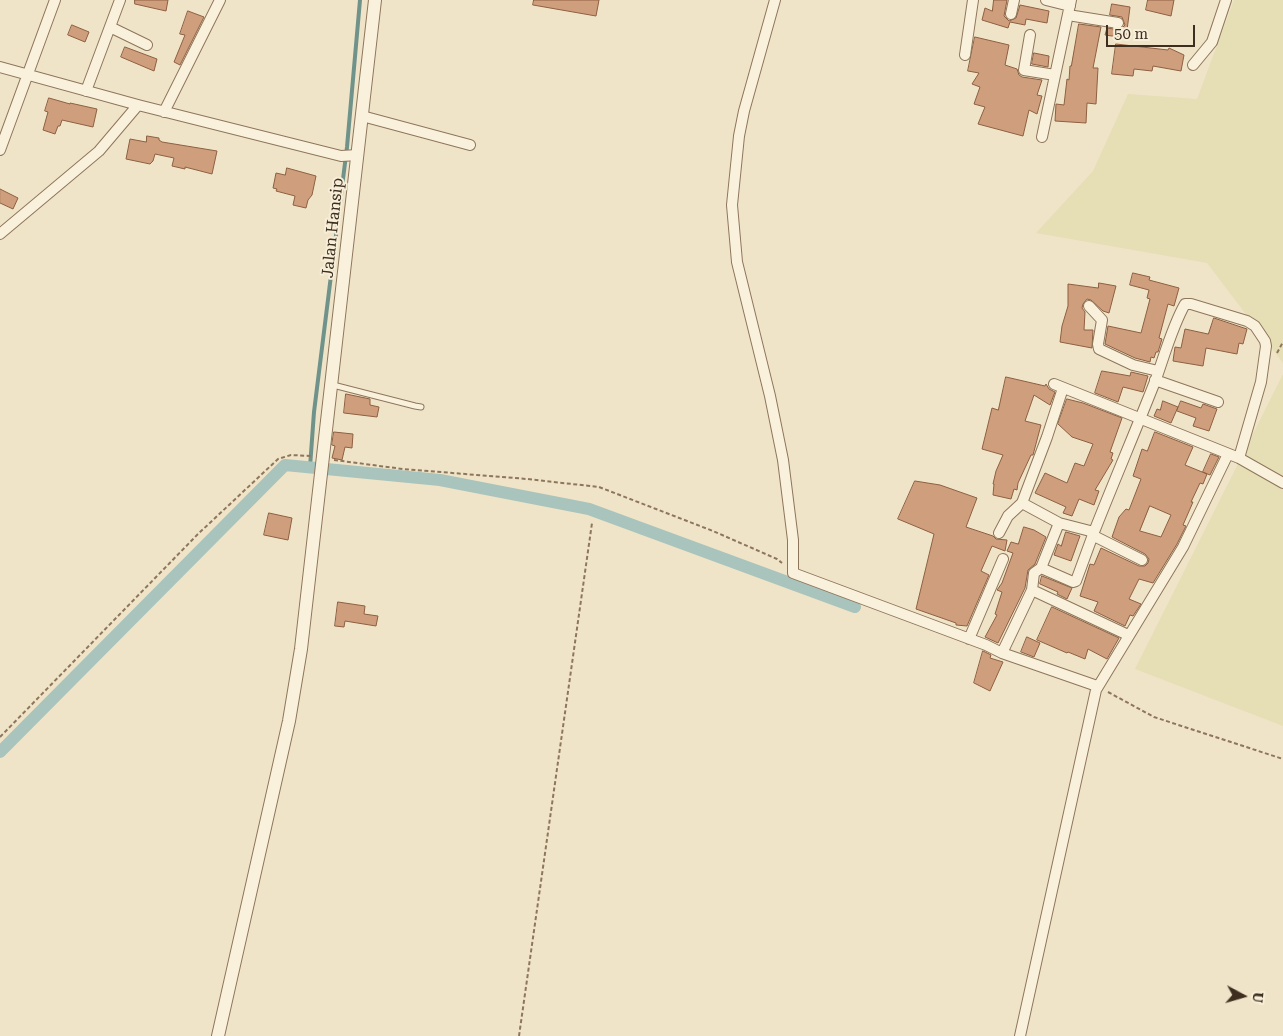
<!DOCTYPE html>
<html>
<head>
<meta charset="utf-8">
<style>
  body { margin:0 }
  #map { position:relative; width:1283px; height:1036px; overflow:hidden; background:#f0e4c8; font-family:"Roboto Serif",serif }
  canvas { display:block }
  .north { position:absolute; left:1218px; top:971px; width:50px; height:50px; -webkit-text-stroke:4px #f7eed8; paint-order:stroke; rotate:96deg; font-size:14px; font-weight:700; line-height:20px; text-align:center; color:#3d2e20 }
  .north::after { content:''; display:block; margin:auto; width:18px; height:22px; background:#3d2e20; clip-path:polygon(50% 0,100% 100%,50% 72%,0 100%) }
  .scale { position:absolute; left:1106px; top:25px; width:89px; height:22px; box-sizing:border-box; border:2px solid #3d2e20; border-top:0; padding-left:6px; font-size:15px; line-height:18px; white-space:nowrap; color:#3d2e20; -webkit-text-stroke:4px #f7eed8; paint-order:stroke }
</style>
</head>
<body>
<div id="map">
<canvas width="1283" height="1036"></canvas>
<div class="north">U</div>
<div class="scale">50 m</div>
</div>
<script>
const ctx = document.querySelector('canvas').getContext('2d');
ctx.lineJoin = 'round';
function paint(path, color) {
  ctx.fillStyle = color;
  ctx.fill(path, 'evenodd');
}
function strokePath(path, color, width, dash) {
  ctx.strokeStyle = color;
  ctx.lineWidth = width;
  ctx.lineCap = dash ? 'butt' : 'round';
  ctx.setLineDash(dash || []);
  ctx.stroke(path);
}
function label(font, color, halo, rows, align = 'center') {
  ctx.font = font + ' "Roboto Serif",serif';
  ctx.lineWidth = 4;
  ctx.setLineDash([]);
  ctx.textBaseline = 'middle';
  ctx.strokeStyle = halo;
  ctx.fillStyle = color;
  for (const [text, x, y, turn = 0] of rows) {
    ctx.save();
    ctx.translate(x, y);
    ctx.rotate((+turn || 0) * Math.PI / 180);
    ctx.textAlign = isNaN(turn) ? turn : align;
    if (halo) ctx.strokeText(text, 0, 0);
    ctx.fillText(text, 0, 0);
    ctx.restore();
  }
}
const farmland = new Path2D(`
  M1234,0H1283V363L1207,263L1036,233L1093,171L1128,94L1197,99Z
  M1283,374V726L1135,669Z`);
const stream = new Path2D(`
  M310,467L314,412L347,147L360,0`);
const canal = new Path2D(`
  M0,752L285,465L440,480L589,509L855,607`);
const building = new Path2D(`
  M135,0H168L166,11L135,4Z
  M534,0H599L596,16L533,5Z
  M994,0H1007L1004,16L1009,21L1016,18L1020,5L1049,11L1047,23L1026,19L1025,25L1010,22L1008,28L982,20L985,8L992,11Z
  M1148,0H1174L1171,16L1146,10Z
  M1112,4L1130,7L1126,38L1105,35L1107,28L1120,30L1125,25L1122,17L1110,15Z
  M188,11L204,17L180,65L174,62L185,35L180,34Z
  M1079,24L1101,27L1093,68H1098L1096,104L1087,103L1086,123L1055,121L1056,104L1064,105L1067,79L1069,80L1070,66H1071Z
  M72,25L89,32L85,42L68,35Z
  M975,37L1009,45L1005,65L1017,69L1019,75L1022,77L1042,80L1037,95L1042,96L1037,114L1029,110L1023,136L978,124L985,107L974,104L980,87L972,84L979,73L968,71Z
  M1116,44L1168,50L1169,48L1184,55L1181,71L1153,66L1152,71L1134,69L1133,76L1112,74Z
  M125,47L157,59L154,71L121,57Z
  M1034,53L1049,56L1048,67L1032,64Z
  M49,98L70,104V103L97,109L93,127L62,120L60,126H58L55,134L43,130L48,112L45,111Z
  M147,136L159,138V140L162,142L217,151L212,174L185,167V169L172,166L174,158L155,154L153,161L150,164L126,159L130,139L146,142Z
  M287,168L316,176L312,195L308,200L306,208L293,205L295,196L276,191L277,189L273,188L276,173L285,175Z
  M0,189L18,198L13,209L0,203Z
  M1133,273L1150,277L1149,280L1179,288L1174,306L1168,304L1159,338L1162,339L1158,352H1156L1154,358L1151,357L1150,362L1135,358L1105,344L1108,326L1141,333L1150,299L1147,298L1149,290L1130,285Z
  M1099,283L1116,286L1109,313L1103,311L1091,300L1087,299L1083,304L1082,308L1085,312L1084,330H1093L1092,348L1060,342L1062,326L1068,306V284L1098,288Z
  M1214,318L1247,329L1243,344L1239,343L1237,354L1206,348L1203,366L1173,361L1175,347L1181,348L1185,329L1208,334Z
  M1102,371L1130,376L1131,372L1148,376L1143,392L1123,387L1118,402L1095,393Z
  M1006,377L1045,386L1046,384L1049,389L1055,392L1050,405L1034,395L1025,421L1041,425L1033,455H1031L1018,483L1017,490L1014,489L1011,499L993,495L994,484H993L996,471L1003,455L982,449L992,408L998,410Z
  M346,394L370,399V405L379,407L377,417L344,413Z
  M1067,399L1083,403L1122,418L1110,452L1113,453L1111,459L1113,460L1095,490L1099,491L1094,505L1079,499L1072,516L1063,513L1066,507L1035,493L1045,473L1067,483L1075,463L1084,466L1093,444L1072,437L1058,424Z
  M1163,401L1178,407L1171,423L1154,416L1157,409L1160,410Z
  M1181,401L1201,408L1203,404L1217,409L1209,431L1193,426L1196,418L1177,411Z
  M334,432L353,434L352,448L345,447L342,460L332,458L335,446L332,445Z
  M1155,432L1193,447L1185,465L1207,474L1203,484L1200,483L1191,502H1193L1183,525L1186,526L1177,544L1153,583L1139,579L1129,599L1141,604L1133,616L1130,615L1125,626L1094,611L1098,602L1080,596L1090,564L1094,565L1101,548L1139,566H1145L1148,563L1149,559L1145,554L1112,537L1119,517L1126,509L1129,510L1141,479L1133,476L1142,449L1147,451ZM1150,506L1171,515L1161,537L1140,531Z
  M1211,454L1219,457L1210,475L1203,472Z
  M915,481L940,485L977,498L966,527L993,536L996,539L1007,540L1005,551L992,546L981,571L989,575L967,626L956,625V623L916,609L934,534L898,519Z
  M269,513L292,518L288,540L264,535Z
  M1024,527L1034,530L1046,537L1035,564L1028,570L1025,588L998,643L985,637L997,615L995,614L1002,592L997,590L1002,583L1013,553L1007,551L1011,542L1018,544Z
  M1066,532L1080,536L1071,561L1054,555L1058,544L1061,546Z
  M1042,576L1072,588L1067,599L1057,594L1058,592L1040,584Z
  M338,602L365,606L364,614L378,616L376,626L345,621L344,627L335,626Z
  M1052,607L1119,638L1107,659L1088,649L1085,659L1068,652L1067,653L1037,640Z
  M1027,637L1040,643L1034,657L1021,652Z
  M983,651L991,655L990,658L1003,662L990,691L974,683Z`);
const path = new Path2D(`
  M1277,353L1283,342
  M334,460L403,469L527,479L599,487L713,531L777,559L782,563
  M1108,692L1154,717L1283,759
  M0,737L198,534L278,459L291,455L311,456
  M519,1036L592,523`);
const service = new Path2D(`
  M333,385L415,406L421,407`);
const minor = new Path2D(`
  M775,0L744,111L739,136L732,205L737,262L770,396L783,460L793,540V573L986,645L1002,653L1032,590L1034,573L1041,568L1059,523L1094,532C1114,481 1136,430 1156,379C1165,354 1172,327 1185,304H1191L1247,321L1255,326L1265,341L1266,346L1261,382L1239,458L1054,384
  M1046,0L1070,6
  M1011,14L1014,0
  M1068,15L1118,23
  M110,27L147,45
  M1030,35L1024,70L1055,75
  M965,55L973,0
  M1193,65L1212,42L1226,0
  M0,67L138,105L341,156L358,155
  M86,91L120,0
  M164,112L220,0
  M362,116L470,145
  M1042,137L1071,0
  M0,150L55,0
  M0,234L99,151L138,105
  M1089,306L1102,320L1098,344L1099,349L1133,365L1158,371
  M1155,380L1218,402
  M1239,458L1283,483
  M1022,503L1047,437L1063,388
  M999,533L1008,516L1022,503L1059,523
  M1092,535L1142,560
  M1041,568L1073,582L1076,581L1094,532
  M1032,590L1128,635
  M969,639L1003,559
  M1002,653L1097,686
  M1020,1036L1096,690L1183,547L1228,454`);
const tertiary = new Path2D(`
  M218,1036L289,721L301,649L375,0`);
const streetNames = [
  ["Jalan Hansip",333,228,-84]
];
paint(farmland, '#e6deb5');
strokePath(stream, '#6f938a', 4);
strokePath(canal, '#a9c4bc', 12);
paint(building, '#cf9f7d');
strokePath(building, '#8d5f41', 1);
strokePath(service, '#8d765c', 7);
strokePath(minor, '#8d765c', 12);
strokePath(tertiary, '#8d765c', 14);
strokePath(path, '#8d765c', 2, [4, 2.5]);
strokePath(service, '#faf1dc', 5);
strokePath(minor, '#faf1dc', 10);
strokePath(tertiary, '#faf1dc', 12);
label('16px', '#3d2e20', '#f7eed8', streetNames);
</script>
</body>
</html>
